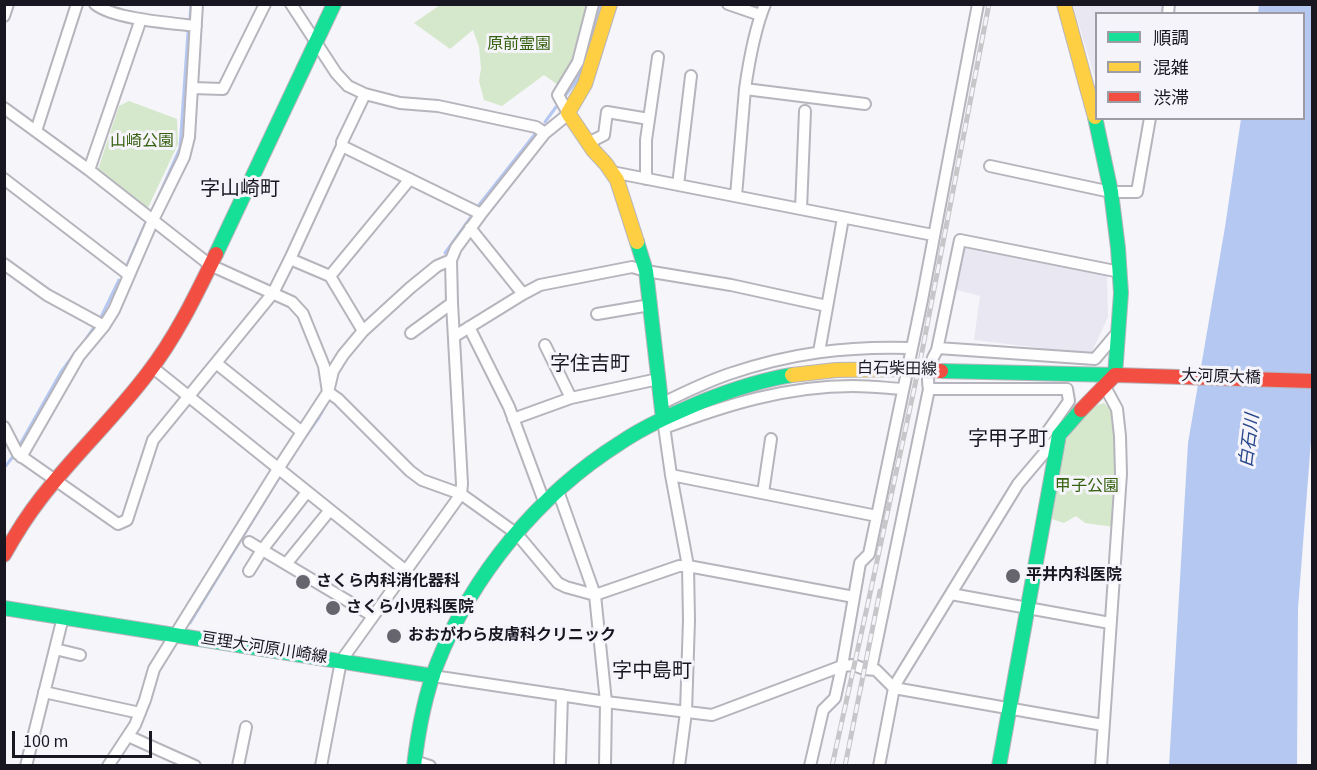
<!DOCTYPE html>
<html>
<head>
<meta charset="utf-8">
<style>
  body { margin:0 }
  #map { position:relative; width:1317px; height:770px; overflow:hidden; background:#f6f5f9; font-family:"Source Sans 3","Noto Sans JP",sans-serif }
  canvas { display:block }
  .frame { position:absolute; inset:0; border:6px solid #181621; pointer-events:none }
  .legend { position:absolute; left:1095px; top:12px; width:210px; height:108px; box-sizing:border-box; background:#f5f4fa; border:2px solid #9d9ba3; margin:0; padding:8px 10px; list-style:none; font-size:18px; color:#181621 }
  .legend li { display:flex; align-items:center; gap:12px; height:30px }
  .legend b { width:30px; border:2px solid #9d9ba3 }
  .scale { position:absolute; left:12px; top:731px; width:140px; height:27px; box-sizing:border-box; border:3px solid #181621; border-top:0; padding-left:8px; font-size:18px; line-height:21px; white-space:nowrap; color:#181621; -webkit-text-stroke:4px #f5f4fa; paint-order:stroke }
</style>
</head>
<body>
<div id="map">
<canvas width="1317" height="770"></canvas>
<div class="frame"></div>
<ul class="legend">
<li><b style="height:8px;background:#16e098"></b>順調</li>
<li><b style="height:8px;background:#ffcf43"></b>混雑</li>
<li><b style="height:8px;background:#f24e42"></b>渋滞</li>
</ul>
<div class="scale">100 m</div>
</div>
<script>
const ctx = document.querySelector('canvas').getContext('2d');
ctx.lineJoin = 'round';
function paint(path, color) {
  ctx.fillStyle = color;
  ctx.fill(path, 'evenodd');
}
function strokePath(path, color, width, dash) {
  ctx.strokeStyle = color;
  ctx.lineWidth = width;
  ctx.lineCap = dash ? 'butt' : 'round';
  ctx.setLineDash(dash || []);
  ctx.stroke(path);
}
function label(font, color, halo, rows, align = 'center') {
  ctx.font = font + ' "Source Sans 3","Noto Sans JP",sans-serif';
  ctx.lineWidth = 6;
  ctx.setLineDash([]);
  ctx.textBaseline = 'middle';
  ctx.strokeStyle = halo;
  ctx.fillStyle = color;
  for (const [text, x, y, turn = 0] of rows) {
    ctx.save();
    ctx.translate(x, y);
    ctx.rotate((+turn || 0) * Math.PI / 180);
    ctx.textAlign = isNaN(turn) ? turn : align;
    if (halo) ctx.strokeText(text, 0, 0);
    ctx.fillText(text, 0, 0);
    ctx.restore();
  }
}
const built = new Path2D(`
  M1073,5H1166L1164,13L1096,14V82Z
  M966,246L1107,274L1108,317L1091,354L974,340L980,296L953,289L961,251Z`);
const green = new Path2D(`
  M440,5H590L571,66L558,85L544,75L502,106L484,100L479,81L481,68L479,47L473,30L450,49L414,23Z
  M129,101L177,119L178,144L146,212L99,174L98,169L119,106Z
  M1104,403L1113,411L1117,440L1114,527L1085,523L1076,516L1064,523L1052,519L1064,443L1074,428L1095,406Z`);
const water = new Path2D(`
  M1259,5H1312V428L1298,608L1297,765L1169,766L1188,443L1225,227L1241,119L1304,118V14L1258,13Z`);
const stream = new Path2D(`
  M190,18L191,4
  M565,96L577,80L601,4
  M545,122L556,107
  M479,205L535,134
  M153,209L180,148L188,32
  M445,253L471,217
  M127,265L145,224
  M81,346L101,317L119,280
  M18,448L61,372L75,353
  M296,450L318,419L328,401
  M4,468L15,454
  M190,623L280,476
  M139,727L148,706`);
const street = new Path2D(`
  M95,4C113,19 171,23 196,26
  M291,4L336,73L348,86L365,94L400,103L438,106L536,127L545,133
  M728,4L760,15
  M765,4C754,31 749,61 745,89L865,104
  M1168,14L1169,4
  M4,16L8,4
  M192,88L223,89L265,4
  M4,108L89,170L210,265L292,302L303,314L324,366L328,392L338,399L410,471L422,480L461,494L510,529L522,540L558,583L566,587L595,595L679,566H688L854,597
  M36,131L77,4
  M588,143L604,135L607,112L649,119
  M342,146L481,214
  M990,166L1111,192H1137L1150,118
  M89,170L141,19
  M612,172L933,235
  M4,179L129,275
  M646,179V140L658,57
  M678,185L691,76
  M736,196L745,89
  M801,209L805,111
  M470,228L523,294
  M290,259L330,276L363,331
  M4,264L47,295L104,326
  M330,276L410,179
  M597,314L650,305
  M469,327L509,407L545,504
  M411,333L452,303
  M455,336L523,294L540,285L632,267L646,271L731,285L827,306
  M545,345L571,398
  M938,348L1095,359L1117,333
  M819,352L843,218
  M216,363L302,432
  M152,367L406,571
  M929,389H1067L1069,401L1043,438L1046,452
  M661,404C683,393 706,382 729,374C791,353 846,346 911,348
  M513,419L571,398L658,379
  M663,419L671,475L688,566L689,620L686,712L679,766
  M4,427L18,454L118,524L127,520L153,440L273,293L290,259L342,146V142L365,94
  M664,428C726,405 786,386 853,386C869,386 887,388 903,389
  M21,457L79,356L104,326L114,310L153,220L184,157L189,137L197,4
  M671,475L877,516
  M558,491L595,595L606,702L605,766
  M763,493L771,439
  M249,542L373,616
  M286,564L330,510
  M249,571L262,550L307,492
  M951,594L1110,623
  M55,649L80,655
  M871,669L929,389C926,375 930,362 937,350L960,240L1120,272
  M433,676L606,702L712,715L842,666L854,665L864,669L876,670L894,688L1103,725
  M44,692L140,713
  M128,736L195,766
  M414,761L430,766
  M560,762L562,695
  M26,766L63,617
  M108,766L135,725L145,700L154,669L278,469L328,392L333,371L343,355L363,331L410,288L437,266L451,260
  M238,766L246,727
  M321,766L341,661L461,494L462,484L452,303L451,260L456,248L481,214L545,133L566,116L568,113L558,95L578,62L593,4
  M810,766L823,710L835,698L842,666L860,563L869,554L877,516L922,300L978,4
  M879,766L894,688L898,680L1018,484L1057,438
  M1101,766L1121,474L1120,436L1117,409L1104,385`);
const fast = new Path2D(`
  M637,242L646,271L663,419
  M216,254L334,4
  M941,371L1115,375L1121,293L1118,248L1111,192L1095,117
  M4,608L433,676
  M414,766C418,732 424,697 437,664C472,575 539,494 620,443C645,426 673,414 701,402C731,390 761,380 792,375
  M999,766L1059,435L1081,410`);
const slow = new Path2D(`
  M610,4L585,84L568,113L593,150L606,164L617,180L637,242
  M1064,4L1095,117
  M792,375L836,370L905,369`);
const jam = new Path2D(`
  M1081,410L1115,375L1312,381
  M4,555C15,535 27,516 41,498C75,454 115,417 148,373C176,337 196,295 216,254`);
const rail = new Path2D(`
  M832,766L868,603L921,357L989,4
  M845,766L880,591`);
const jamBridge = new Path2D(`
  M905,369L941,371`);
const markers = [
  [1013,576,8,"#66646d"],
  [303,582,8,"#66646d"],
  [333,608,8,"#66646d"],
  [394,636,8,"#66646d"]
];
const parkNames = [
  ["原前霊園",519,45],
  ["山崎公園",142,142],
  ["甲子公園",1087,487]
];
const streetNames = [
  ["白石柴田線",897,370,1],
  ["大河原大橋",1221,378,2],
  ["亘理大河原川崎線",264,649,9]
];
const poiNames = [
  ["平井内科医院",1026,576],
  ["さくら内科消化器科",316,582],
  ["さくら小児科医院",346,608],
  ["おおがわら皮膚科クリニック",408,636]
];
const waterNames = [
  ["白石川",1251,441,-83]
];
const quarterNames = [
  ["字山崎町",240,191],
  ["字住吉町",590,366],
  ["字甲子町",1008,441],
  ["字中島町",652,673]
];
paint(built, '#e9e7f2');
paint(green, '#d6e8cc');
paint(water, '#b4c8f2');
strokePath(stream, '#b4c8f2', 3);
strokePath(street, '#b6b4bc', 14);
strokePath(fast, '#b6b4bc', 16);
strokePath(slow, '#b6b4bc', 16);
strokePath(jam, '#b6b4bc', 16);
strokePath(street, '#fefefe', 10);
strokePath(fast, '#16e098', 14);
strokePath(slow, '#ffcf43', 14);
strokePath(jam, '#f24e42', 14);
strokePath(rail, '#c7c6c9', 5);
strokePath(rail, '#f5f4fa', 3, [9]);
strokePath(jamBridge, '#d2d1d5', 16, []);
strokePath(jamBridge, '#f24e42', 14);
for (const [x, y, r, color] of markers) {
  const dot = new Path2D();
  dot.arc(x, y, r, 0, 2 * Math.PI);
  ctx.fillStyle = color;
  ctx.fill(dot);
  strokePath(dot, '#f5f4fa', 2);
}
label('16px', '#35600d', '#f5f4fa', parkNames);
label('16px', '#181621', '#f5f4fa', streetNames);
label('bold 16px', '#181621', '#f5f4fa', poiNames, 'left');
label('italic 18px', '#28478b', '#f5f4fa', waterNames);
label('20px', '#181621', '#f5f4fa', quarterNames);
</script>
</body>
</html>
